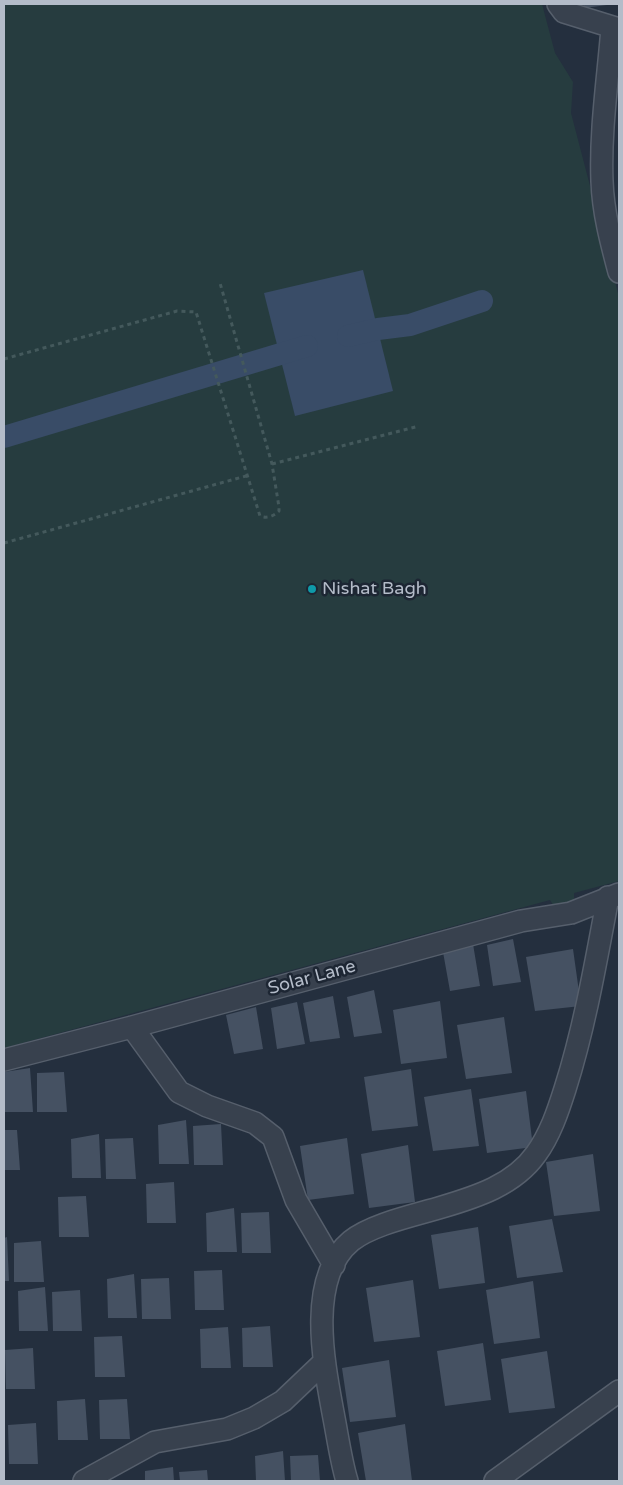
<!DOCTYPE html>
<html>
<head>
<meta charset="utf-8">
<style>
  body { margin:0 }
  #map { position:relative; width:623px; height:1485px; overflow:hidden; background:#242f3e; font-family:"Varela Round",sans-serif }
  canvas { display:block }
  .frame { position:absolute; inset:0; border:5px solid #b4bcc9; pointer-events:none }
</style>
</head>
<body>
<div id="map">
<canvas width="623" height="1485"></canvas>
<div class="frame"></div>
</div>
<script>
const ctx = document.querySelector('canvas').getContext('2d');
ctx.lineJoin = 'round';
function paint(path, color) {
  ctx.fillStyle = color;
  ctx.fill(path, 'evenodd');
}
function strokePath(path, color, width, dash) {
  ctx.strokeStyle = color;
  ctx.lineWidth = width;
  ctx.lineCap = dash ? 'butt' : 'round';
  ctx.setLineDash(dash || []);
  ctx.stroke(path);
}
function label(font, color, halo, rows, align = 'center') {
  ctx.font = font + ' "Varela Round",sans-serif';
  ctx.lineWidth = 5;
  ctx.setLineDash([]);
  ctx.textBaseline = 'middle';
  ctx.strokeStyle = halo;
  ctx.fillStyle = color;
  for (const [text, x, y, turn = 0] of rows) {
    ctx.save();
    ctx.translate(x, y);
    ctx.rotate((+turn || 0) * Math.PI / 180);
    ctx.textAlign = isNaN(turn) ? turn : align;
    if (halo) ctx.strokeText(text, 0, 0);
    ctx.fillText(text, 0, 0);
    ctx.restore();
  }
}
const green = new Path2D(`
  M4,4H542L555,53L573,82L571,113L619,297V881L574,893V902L555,908L550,900L4,1048Z`);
const water = new Path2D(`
  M363,270L393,391L295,416L264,293Z`);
const canal = new Path2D(`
  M348,336L378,329L410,325L482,301
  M4,437L307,346`);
const building = new Path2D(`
  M583,4H607V5L584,8Z
  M513,939L521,982L493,986L487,945Z
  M473,944L480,986L450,991L443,952Z
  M573,949L581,1006L535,1011L526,957Z
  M374,990L382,1033L354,1037L347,997Z
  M333,996L340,1038L310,1042L303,1003Z
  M440,1001L447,1058L401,1064L393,1010Z
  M297,1002L305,1044L277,1049L271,1008Z
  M256,1007L263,1049L234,1054L226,1015Z
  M504,1017L512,1073L466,1079L457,1025Z
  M30,1068L33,1112H4V1072Z
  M411,1069L418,1126L372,1131L364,1077Z
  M64,1072L67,1112H37V1073Z
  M471,1089L479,1146L433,1151L424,1097Z
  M526,1091L533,1147L487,1153L479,1099Z
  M186,1120L189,1164H159L158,1125Z
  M221,1124L223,1165H194L193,1126Z
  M4,1130H17L20,1170H4Z
  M99,1134L101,1178H72L71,1139Z
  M133,1138L136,1179H106L105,1139Z
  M347,1138L354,1194L308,1200L300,1146Z
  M408,1145L415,1202L369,1208L361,1154Z
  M593,1154L600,1211L554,1216L546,1162Z
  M174,1182L176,1223H147L146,1184Z
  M86,1196L89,1237H59L58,1197Z
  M234,1208L237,1252H207L206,1213Z
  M269,1212L271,1253H242L241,1213Z
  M552,1219L563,1272L517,1278L509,1226Z
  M478,1227L485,1283L439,1289L431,1235Z
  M7,1237L9,1281H4V1238Z
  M41,1241L44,1282H14V1243Z
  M222,1270L224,1310H195L194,1271Z
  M134,1274L137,1318H108L107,1279Z
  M169,1278L171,1319H142L141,1279Z
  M413,1280L420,1337L374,1342L366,1288Z
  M533,1281L540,1338L494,1344L486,1290Z
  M45,1287L48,1331H19L18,1291Z
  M80,1290L82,1331H53L52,1292Z
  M270,1326L273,1367H243L242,1328Z
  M228,1327L231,1368H201L200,1329Z
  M122,1336L125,1377H95L94,1337Z
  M483,1343L491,1400L445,1406L437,1351Z
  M33,1348L35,1389H6L5,1350Z
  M547,1351L555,1408L509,1413L501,1359Z
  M389,1360L396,1417L350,1422L342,1368Z
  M85,1399L88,1440H58L57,1401Z
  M127,1399L130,1439H100L99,1400Z
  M36,1423L38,1464H9L8,1425Z
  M405,1424L412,1481H366L358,1433Z
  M283,1451L285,1481H256L255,1456Z
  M318,1455L320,1481H291L290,1456Z
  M173,1467L174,1481H145V1471Z
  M207,1470L208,1481H180L179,1472Z`);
const path = new Path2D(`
  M4,359L177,311L196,312L260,516C267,519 274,516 279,511V507L272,464L220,283
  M272,464L419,426
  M4,543L246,476`);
const street = new Path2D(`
  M558,4L564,12L619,29
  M612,28C608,79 600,130 602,181C603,212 611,242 619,272
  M132,1027L179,1092L207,1106L255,1123L273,1137L296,1200L334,1265
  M4,1060L132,1027L521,921L571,913L619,894
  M84,1481L155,1442L227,1429L254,1418L283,1401L323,1363
  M347,1481C341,1461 338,1439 334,1418C325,1369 305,1279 351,1241C372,1224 416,1215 442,1207C476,1197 514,1185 536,1154C550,1135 558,1111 565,1089C585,1026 596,961 608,897
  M495,1481L619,1391`);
const markers = [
  [312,589,5,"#0f9aa8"]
];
const poiNames = [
  ["Nishat Bagh",322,589]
];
const streetNames = [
  ["Solar Lane",312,978,-15]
];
paint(green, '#263c3f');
paint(water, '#394c67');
strokePath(canal, '#394c67', 22);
paint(building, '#455162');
strokePath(street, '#565f6c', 24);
strokePath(path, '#44595c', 3, [4, 4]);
strokePath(street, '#38414e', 21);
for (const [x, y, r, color] of markers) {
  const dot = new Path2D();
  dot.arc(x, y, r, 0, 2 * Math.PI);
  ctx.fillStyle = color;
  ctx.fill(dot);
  strokePath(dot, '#1d2633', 2);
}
label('18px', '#b4bcc9', '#1d2633', poiNames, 'left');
label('18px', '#b4bcc9', '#1d2633', streetNames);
</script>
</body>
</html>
